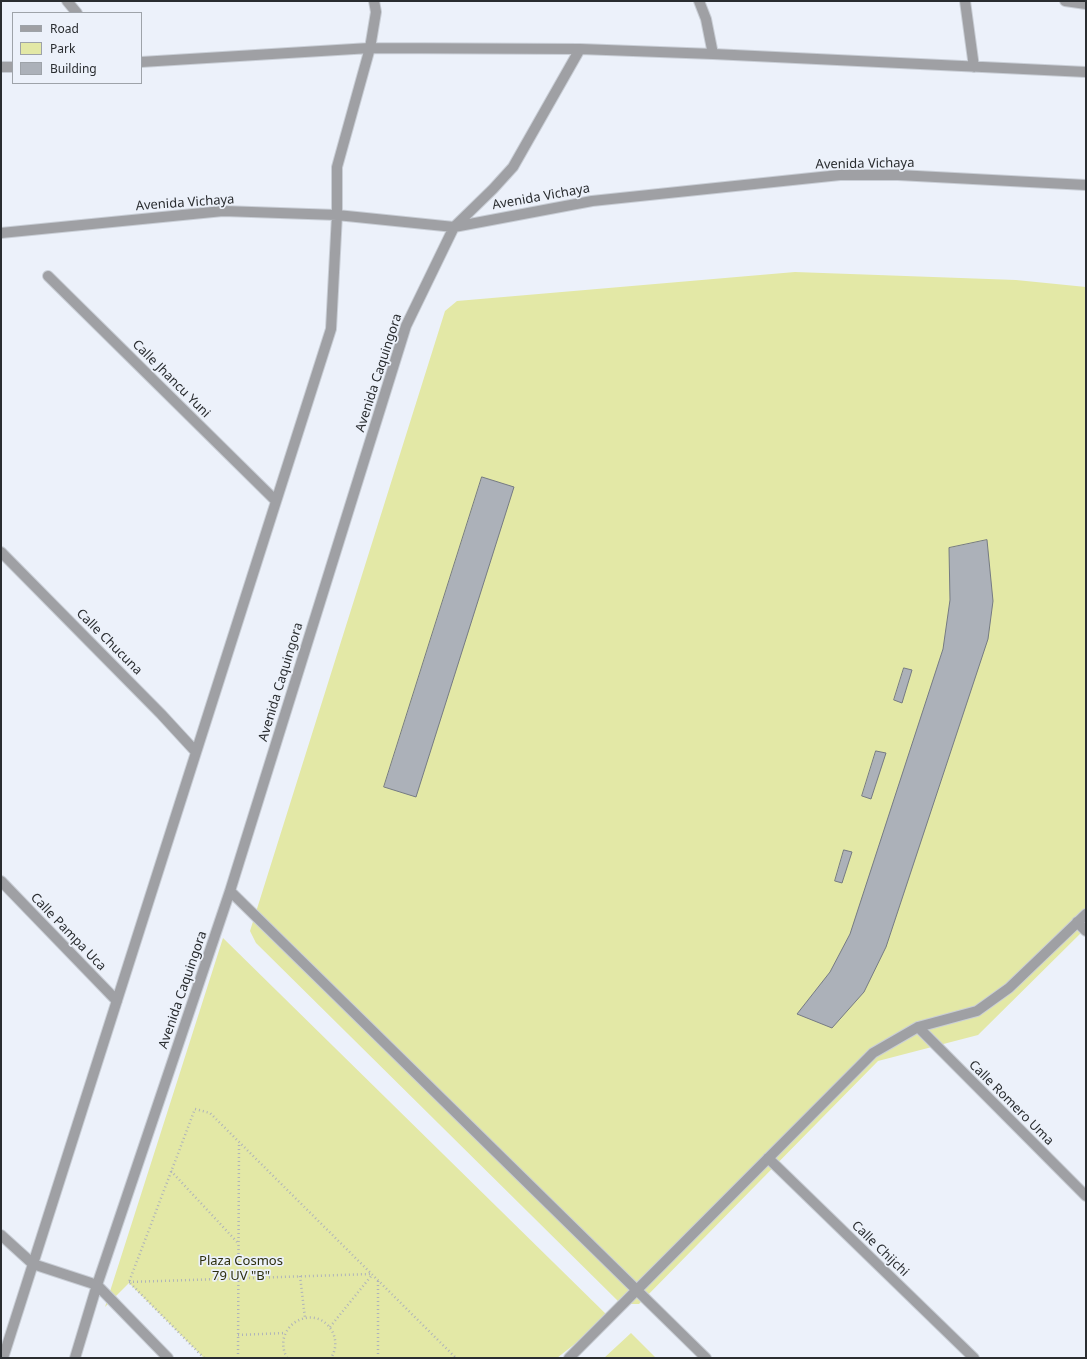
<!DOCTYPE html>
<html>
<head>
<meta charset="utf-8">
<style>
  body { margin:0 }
  #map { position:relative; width:1087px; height:1359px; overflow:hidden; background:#ecf1fa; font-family:"Noto Sans",sans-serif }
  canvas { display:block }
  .frame { position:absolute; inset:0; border:2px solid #2a2d30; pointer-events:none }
  .legend { position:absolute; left:12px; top:12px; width:130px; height:72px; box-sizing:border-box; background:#ecf1fa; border:1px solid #9ea3a9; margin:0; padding:5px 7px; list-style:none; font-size:12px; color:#2a2d30 }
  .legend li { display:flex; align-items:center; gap:8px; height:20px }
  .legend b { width:20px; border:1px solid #9ea3a9 }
</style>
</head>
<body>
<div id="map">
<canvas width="1087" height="1359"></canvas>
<div class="frame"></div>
<ul class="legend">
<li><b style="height:5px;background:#9fa0a4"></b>Road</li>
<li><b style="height:11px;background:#e3e8a6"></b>Park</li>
<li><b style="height:11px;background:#acb1b9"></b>Building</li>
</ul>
</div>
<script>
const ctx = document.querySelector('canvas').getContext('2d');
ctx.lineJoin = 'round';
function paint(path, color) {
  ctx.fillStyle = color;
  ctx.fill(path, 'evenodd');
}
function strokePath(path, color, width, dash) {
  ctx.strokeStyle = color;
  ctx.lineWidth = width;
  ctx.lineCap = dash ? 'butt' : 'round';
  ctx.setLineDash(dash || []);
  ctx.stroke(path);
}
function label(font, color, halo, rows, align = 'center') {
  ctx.font = font + ' "Noto Sans",sans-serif';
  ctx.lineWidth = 3.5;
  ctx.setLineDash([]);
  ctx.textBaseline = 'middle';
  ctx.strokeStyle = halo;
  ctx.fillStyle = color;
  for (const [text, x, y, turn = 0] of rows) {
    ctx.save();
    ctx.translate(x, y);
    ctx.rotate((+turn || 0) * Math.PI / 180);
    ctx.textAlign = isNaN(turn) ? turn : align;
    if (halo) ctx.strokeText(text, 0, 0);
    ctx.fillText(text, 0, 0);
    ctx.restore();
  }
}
const green = new Path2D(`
  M795,272L1016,280L1086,287V928L978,1035L878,1061L639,1304H621L256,943L250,931L445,311L457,301Z
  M223,938L609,1317L557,1358H204L129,1283L105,1307Z
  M631,1333L656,1358H604Z`);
const building = new Path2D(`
  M482,477L514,487L416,797L384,787Z
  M987,540L993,601L988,639L886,947L864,992L832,1028L797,1014L830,972L850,934L943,649L950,600L949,548Z
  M904,668L912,670L902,703L894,700Z
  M876,751L886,753L871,799L862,796Z
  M844,850L852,852L842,883L835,881Z`);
const path = new Path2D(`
  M171,1171L238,1243
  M300,1276L305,1318
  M129,1282L372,1274
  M330,1327L372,1275
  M238,1335L285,1333
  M204,1358L129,1282L195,1109L210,1113L456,1358
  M238,1358L239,1143
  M287,1358C270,1326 315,1301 332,1331C337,1340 336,1350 331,1358
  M378,1358V1281`);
const minor = new Path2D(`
  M67,1L77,13
  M699,1L706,19L713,54
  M965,1L974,67
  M1065,1L1086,4
  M141,62L370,48L580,49L713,54L1086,72
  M1,67H13
  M1,233L223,211L337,215L454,227L592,201L840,175H898L1086,185
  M48,276L276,501
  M1,552L161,714L196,752
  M1,881L117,1001
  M230,891L706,1358
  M1077,922L1086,931
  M918,1027L1086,1196
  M768,1158L974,1358
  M1,1235L33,1264L97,1285L168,1358
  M3,1358L331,329L337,215V167L370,48L376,12L374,1
  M75,1358L97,1285L230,891L406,326L454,227L493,189L513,167L580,49
  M569,1358L873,1053L918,1027L977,1011L1009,988L1086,914`);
const streetNames = [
  ["Avenida Vichaya",865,164,-1],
  ["Avenida Vichaya",541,197,-10],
  ["Avenida Vichaya",185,203,-4],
  ["Avenida Caquingora",379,373,-72],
  ["Calle Jhancu Yuni",171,379,45],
  ["Calle Chucuna",109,642,45],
  ["Avenida Caquingora",281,682,-73],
  ["Calle Pampa Uca",68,932,46],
  ["Avenida Caquingora",183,990,-71],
  ["Calle Romero Uma",1011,1103,45],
  ["Calle Chijchi",880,1249,44]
];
const parkNames = [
  ["Plaza Cosmos",241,1261],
  ["79 UV \"B\"",241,1276]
];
paint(green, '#e3e8a6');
paint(building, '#acb1b9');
strokePath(building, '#767b83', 1);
strokePath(minor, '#c9ced6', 12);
strokePath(path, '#afb3ba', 2.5, [1, 3]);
strokePath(minor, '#9fa0a4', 10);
label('13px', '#2a2d30', '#ecf1fa', streetNames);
label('13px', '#2e300e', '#ecf1fa', parkNames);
</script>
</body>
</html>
